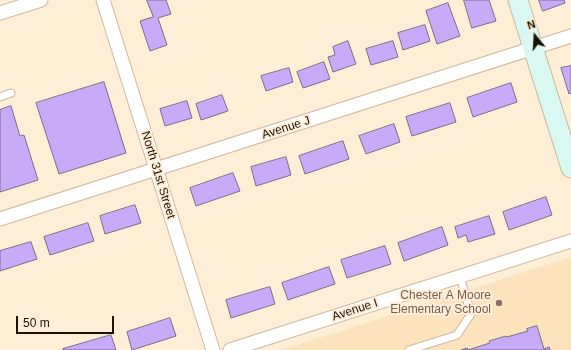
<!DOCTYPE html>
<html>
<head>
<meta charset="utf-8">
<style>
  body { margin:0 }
  #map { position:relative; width:571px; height:350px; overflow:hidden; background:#feeed6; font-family:Arial,sans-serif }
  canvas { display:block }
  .north { position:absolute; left:515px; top:16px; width:40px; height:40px; -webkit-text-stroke:3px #feeed6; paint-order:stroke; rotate:342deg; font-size:11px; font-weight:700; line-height:16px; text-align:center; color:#191207 }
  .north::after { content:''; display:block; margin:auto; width:14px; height:18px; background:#191207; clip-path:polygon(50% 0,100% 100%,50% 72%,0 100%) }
  .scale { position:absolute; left:16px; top:316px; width:98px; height:18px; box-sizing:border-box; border:2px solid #191207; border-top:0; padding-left:5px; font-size:12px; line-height:14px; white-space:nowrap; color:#191207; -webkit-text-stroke:3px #feeed6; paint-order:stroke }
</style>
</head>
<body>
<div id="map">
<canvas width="571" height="350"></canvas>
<div class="north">N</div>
<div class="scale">50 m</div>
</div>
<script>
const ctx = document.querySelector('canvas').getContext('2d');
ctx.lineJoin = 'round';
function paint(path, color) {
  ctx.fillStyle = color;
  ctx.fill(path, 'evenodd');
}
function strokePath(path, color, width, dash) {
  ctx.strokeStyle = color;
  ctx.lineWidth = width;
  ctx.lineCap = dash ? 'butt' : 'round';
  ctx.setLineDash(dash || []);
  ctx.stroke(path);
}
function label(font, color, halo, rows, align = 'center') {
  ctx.font = font + ' Arial,sans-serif';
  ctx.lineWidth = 4;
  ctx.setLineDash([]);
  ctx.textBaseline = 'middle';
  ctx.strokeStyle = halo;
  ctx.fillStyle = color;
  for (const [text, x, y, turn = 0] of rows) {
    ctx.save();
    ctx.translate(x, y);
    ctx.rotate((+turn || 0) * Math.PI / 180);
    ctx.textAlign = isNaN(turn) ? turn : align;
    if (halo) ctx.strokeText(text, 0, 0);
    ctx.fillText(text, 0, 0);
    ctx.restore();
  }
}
const built = new Path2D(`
  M571,257V350H282Z`);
const building = new Path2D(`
  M147,0H166L171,14L158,18L167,45L150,51L140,21L153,17Z
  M464,0H489L496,21L472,28Z
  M539,0H564L565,3L543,11Z
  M448,3L460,36L437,44L426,11Z
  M425,25L430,41L403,50L398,33Z
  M348,41L356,64L333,72L328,57L335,55L333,47Z
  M393,41L398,57L371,65L366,49Z
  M324,62L330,79L303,88L297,72Z
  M571,66V93L569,94L561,68Z
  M289,68L293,82L266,91L261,76Z
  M104,82L126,153L59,174L36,103Z
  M511,83L517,102L473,117L467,98Z
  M222,95L228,111L201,120L196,104Z
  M187,101L192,118L165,126L160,109Z
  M450,103L456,122L412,136L406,117Z
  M11,106L20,136L24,135L38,180L0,192V110Z
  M394,124L400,142L366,154L359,136Z
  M343,141L349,159L305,174L299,156Z
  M286,157L291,175L256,186L251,167Z
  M233,173L240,191L196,206L190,188Z
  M546,197L552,215L509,230L503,212Z
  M135,205L141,223L105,234L100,216Z
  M489,216L495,234L468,242L466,235L458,238L455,227Z
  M88,223L94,241L50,255L44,237Z
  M442,227L448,245L404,261L398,243Z
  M31,242L37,259L0,271V251Z
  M385,246L391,264L347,278L341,260Z
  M329,267L335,284L288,300L282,283Z
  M270,287L275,304L231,318L226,300Z
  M170,318L176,336L132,350L127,332Z
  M537,326L544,349L549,347L550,350H461L467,348L468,350L490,343L489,341L506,336L507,337L528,331L527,329Z
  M111,335L116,350H63V349Z`);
const lane = new Path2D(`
  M0,97L11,93
  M409,350L457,335L471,314L460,277`);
const street = new Path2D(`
  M103,0L213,350
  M0,13L41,0
  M0,219L571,36
  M230,350L571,241`);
const secondary = new Path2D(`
  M518,0L571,168`);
const markers = [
  [499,303,4,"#8d6e63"]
];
const streetNames = [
  ["Avenue J",286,128,-18],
  ["North 31st Street",158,175,73],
  ["Avenue I",355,310,-18]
];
const educationNames = [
  ["Chester A Moore",491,296],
  ["Elementary School",491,310]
];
paint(built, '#fce3be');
paint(building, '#c8aaf8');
strokePath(building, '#786e8a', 1);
strokePath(lane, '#cdb99d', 9);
strokePath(street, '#cdb99d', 15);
strokePath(secondary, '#cdb99d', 21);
strokePath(lane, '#fff', 7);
strokePath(street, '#fff', 13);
strokePath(secondary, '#d9f8f1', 19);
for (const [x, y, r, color] of markers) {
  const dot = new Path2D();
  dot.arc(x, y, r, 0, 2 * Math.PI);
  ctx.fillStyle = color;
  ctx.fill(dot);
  strokePath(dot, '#feeed6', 1.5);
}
label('12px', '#191207', '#feeed6', streetNames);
label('12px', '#785e54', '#feeed6', educationNames, 'right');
</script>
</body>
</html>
